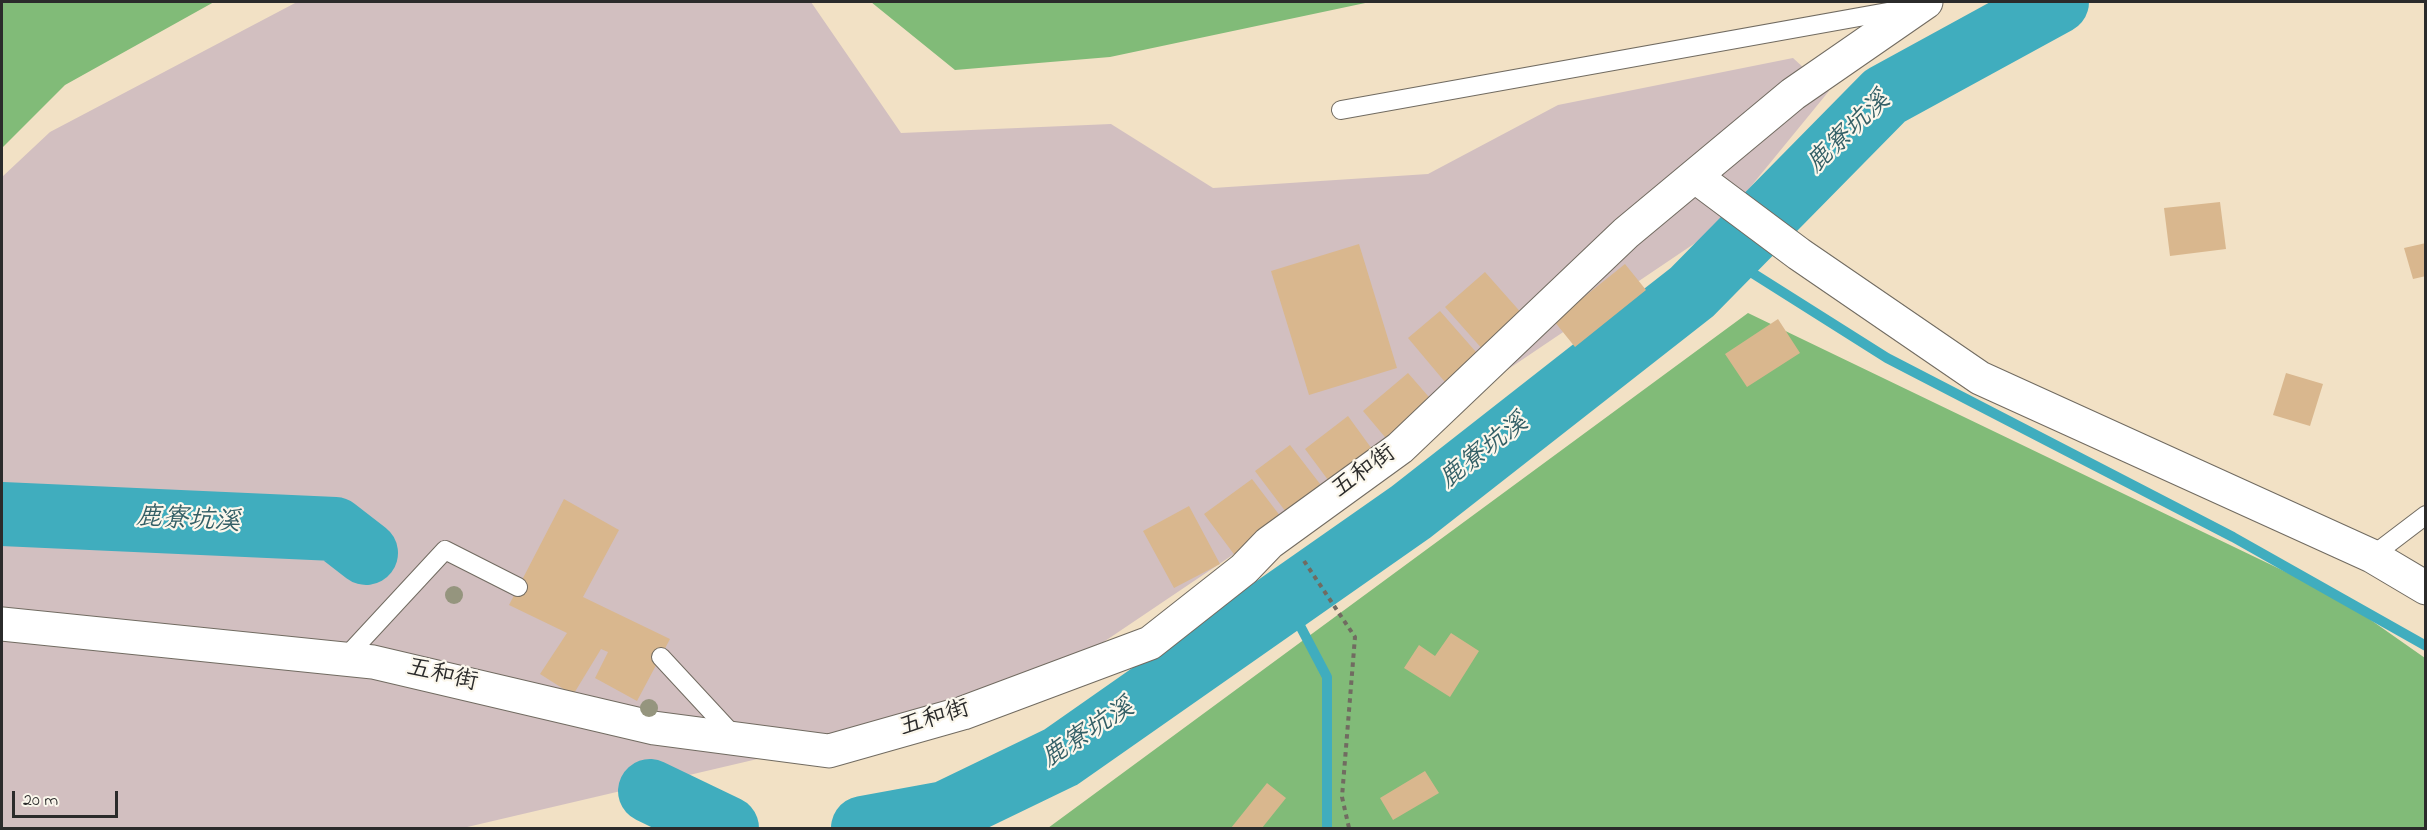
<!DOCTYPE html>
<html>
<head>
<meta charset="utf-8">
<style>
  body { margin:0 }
  #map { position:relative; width:2427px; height:830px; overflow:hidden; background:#f2e1c5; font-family:"Indie Flower",sans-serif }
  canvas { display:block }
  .frame { position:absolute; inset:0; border:3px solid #2b2b2b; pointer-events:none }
  .scale { position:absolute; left:12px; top:791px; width:106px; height:27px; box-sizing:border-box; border:3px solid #2b2b2b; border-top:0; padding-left:8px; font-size:18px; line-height:21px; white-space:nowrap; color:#2b2b2b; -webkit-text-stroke:4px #fbf7ec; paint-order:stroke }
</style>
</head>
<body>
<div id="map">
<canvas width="2427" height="830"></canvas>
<div class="frame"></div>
<div class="scale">20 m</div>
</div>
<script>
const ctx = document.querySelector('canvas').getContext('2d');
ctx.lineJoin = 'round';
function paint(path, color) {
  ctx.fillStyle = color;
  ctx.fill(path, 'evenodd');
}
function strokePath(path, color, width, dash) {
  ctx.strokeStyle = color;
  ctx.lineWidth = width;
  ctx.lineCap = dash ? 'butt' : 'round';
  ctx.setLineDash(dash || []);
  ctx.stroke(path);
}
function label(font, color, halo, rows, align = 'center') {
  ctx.font = font + ' "Indie Flower","LXGW WenKai TC",sans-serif';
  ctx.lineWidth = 4.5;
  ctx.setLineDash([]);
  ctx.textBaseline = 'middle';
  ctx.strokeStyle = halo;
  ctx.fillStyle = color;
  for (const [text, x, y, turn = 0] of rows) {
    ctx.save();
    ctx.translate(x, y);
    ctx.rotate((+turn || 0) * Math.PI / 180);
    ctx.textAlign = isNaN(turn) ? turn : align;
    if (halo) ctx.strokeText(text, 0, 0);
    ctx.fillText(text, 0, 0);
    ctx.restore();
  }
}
const industrial = new Path2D(`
  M297,2H811L901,133L1111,124L1213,188L1428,174L1558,105L1793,58L1829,91L1716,229L1068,666L830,742L463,828H2V177L50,132Z`);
const forest = new Path2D(`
  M2,2H214L65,85L2,148Z
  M871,2H1370L1110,57L955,70Z
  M1748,313L2338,597L2425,658V828H1048Z`);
const stream = new Path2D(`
  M1727,257L1887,358L2233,537L2426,646
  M1286,599L1327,677V828`);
const river = new Path2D(`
  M2,514L335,529L366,553
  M650,791L727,828
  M863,828L945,813L1061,757L1411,512L1692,292L1885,96L2057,2`);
const building = new Path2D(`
  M2220,202L2226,249L2170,256L2164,208Z
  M2426,243V276L2413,279L2404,248Z
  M1359,244L1397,368L1309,395L1271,271Z
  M1625,264L1646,290L1575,347L1554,321Z
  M1485,272L1524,316L1484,351L1445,307Z
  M1440,311L1483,360L1450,388L1408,338Z
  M1778,319L1800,353L1747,387L1725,354Z
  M1408,373L1435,404L1390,443L1363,411Z
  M2286,373L2323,384L2310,426L2273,415Z
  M1348,416L1377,456L1334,488L1305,449Z
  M1290,445L1327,493L1292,520L1255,471Z
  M1252,479L1287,525L1239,561L1204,514Z
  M564,499L619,530L583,597L670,639L637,701L595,678L608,652L601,649L573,695L540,674L567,633L509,605Z
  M1189,506L1220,564L1174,588L1143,531Z
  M1451,633L1479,651L1450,697L1404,668L1419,645L1435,656Z
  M1425,771L1439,793L1393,820L1380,798Z
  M1267,783L1286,798L1262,828H1231Z`);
const path = new Path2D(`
  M1304,561L1355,637L1342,797L1349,828`);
const lane = new Path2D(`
  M1341,110L1904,9
  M2372,556L2426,515
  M661,657L736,738
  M344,659L445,550L518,587`);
const secondary = new Path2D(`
  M1696,177L1799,254L1980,378L2372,556L2426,588
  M2,624L373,662L654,728L829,751L963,713L1150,643L1244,569L1269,543L1400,448L1626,233L1793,94L1926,2`);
const trees = [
  [454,595],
  [649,708]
];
const streetNames = [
  ["五和街",1365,473,-36],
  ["五和街",442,677,13],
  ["五和街",935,720,-17]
];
const waterNames = [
  ["鹿寮坑溪",1850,134,-44],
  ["鹿寮坑溪",1485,453,-38],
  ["鹿寮坑溪",188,522,3],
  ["鹿寮坑溪",1089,735,-33]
];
paint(industrial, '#d2bfc0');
paint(forest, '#81bb78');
strokePath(stream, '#40adbe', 10);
strokePath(river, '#40adbe', 64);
paint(building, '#d9b78e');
strokePath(lane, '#716b61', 20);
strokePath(secondary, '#716b61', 35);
strokePath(path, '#716b61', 4, [4.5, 4.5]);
strokePath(lane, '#fff', 18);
strokePath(secondary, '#fff', 33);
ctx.fillStyle = '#95957e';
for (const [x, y] of trees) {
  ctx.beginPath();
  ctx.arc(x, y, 9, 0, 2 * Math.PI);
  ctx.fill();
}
label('24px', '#2b2b2b', '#fbf7ec', streetNames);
label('italic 26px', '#335f66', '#fbf7ec', waterNames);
</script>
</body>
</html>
